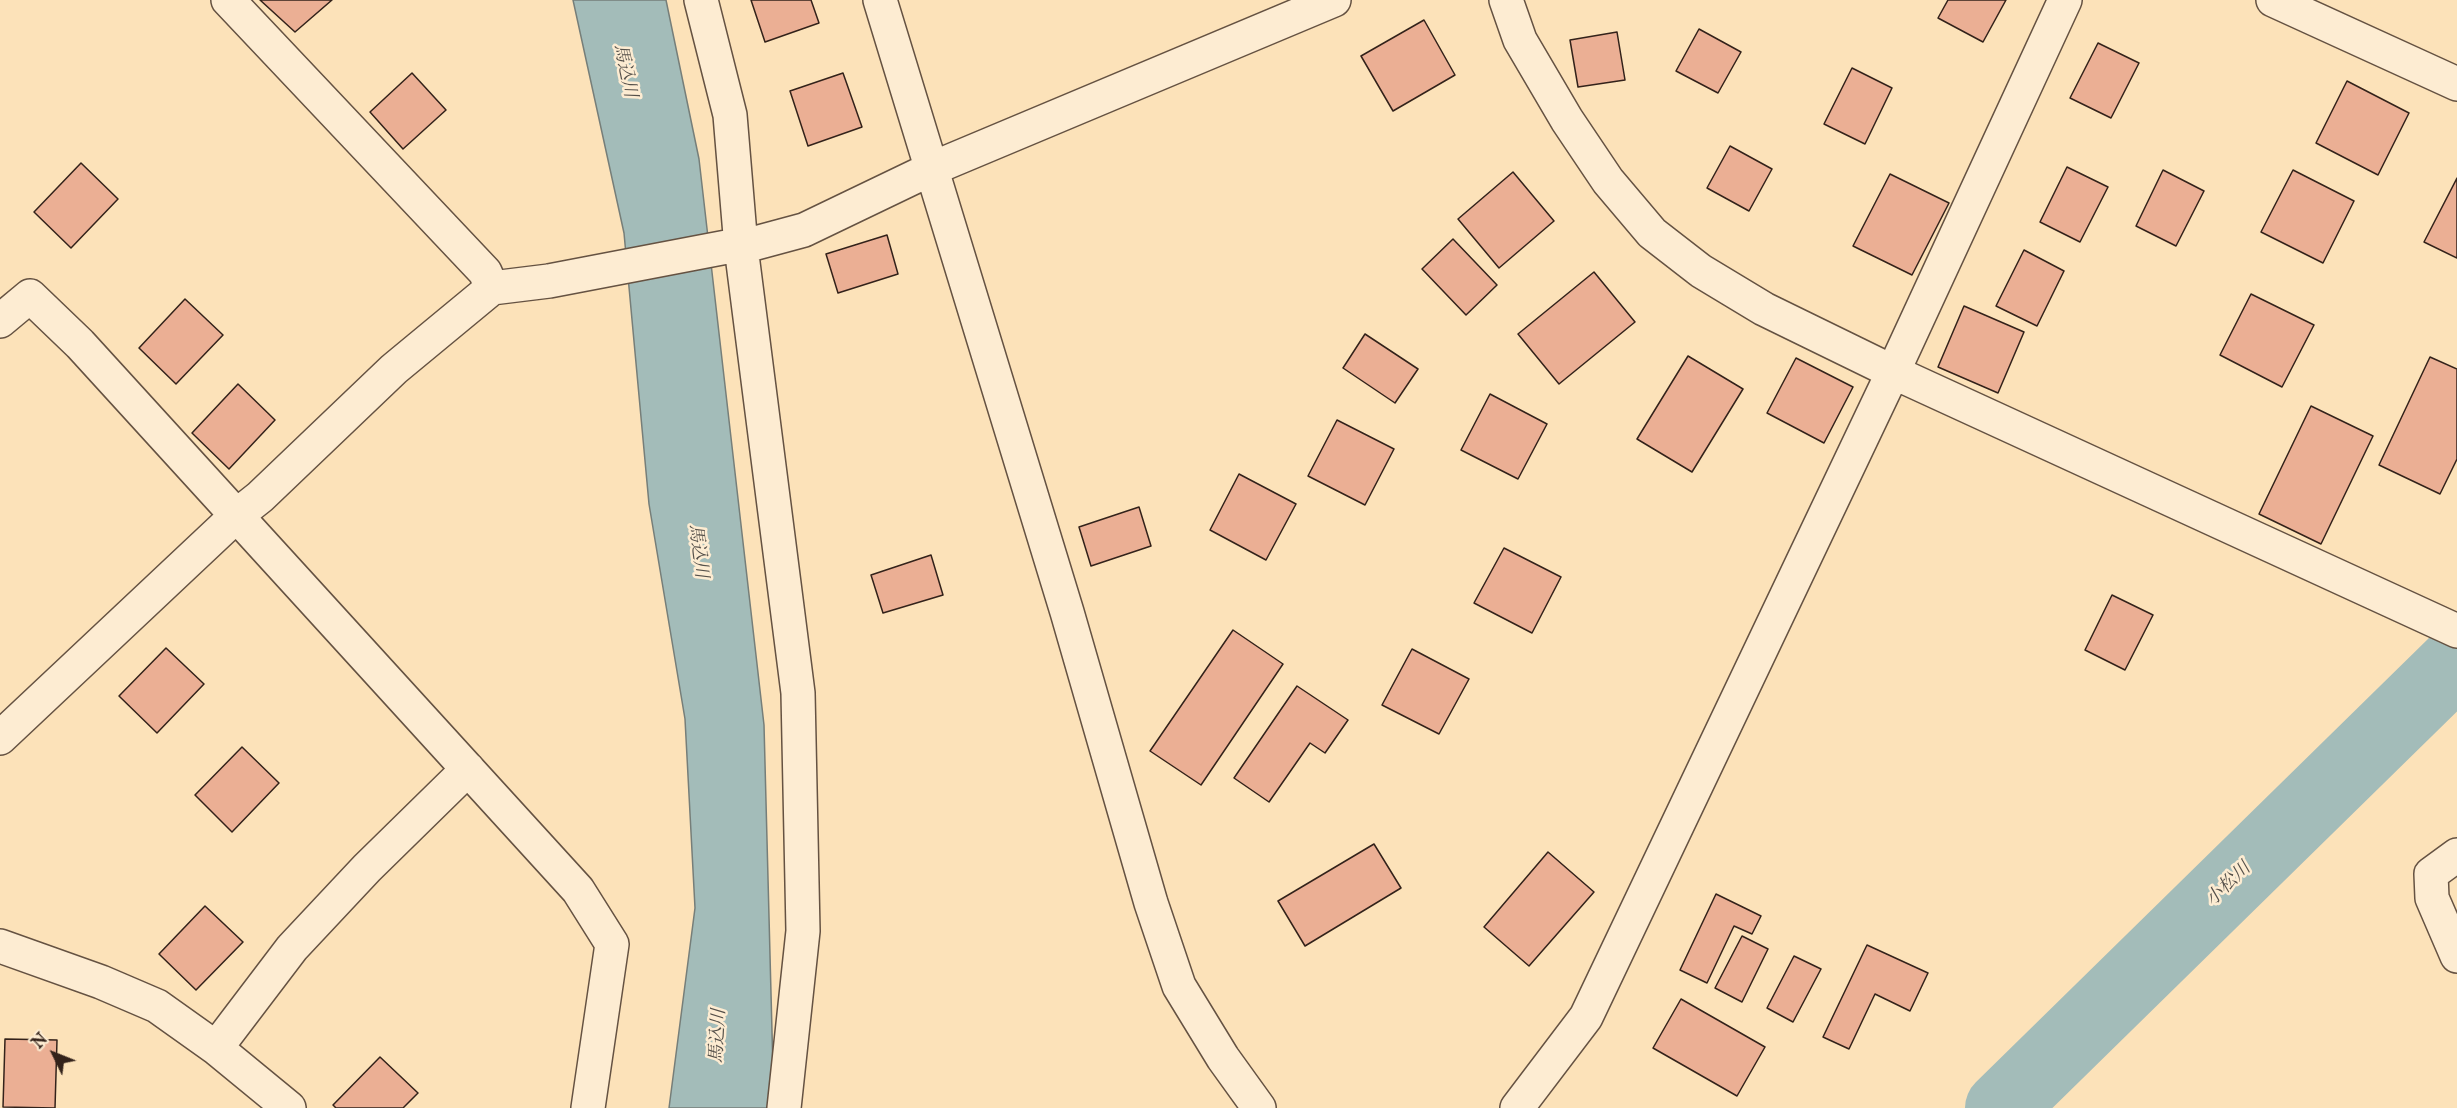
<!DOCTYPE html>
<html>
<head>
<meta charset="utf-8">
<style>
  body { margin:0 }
  #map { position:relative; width:2457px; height:1108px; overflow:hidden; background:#fce2b9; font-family:"IM FELL English",serif }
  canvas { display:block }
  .north { position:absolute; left:24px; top:1024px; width:60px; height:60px; -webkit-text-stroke:4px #fdecd2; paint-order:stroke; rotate:313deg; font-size:16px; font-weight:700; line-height:24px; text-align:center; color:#33221a }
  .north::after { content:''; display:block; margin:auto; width:21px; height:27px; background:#33221a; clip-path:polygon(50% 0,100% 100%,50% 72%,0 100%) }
</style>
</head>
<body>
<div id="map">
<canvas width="2457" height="1108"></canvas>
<div class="north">N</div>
</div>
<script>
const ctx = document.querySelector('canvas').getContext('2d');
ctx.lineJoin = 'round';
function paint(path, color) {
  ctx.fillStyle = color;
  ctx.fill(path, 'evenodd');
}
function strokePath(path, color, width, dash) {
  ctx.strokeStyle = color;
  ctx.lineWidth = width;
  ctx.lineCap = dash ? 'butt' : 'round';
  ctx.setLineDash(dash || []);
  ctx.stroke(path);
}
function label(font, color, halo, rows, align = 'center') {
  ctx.font = font + ' "IM FELL English","Noto Serif JP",serif';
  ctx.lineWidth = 5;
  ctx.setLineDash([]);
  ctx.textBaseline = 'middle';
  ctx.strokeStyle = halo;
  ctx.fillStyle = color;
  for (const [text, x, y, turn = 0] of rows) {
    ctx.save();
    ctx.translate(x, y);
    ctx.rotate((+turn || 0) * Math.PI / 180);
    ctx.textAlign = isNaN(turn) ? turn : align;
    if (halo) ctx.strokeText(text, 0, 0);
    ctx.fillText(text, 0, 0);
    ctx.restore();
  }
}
const water = new Path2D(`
  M573,0H666L699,159L764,725L774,1108H669L695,908L685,719L649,504L624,233Z`);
const river = new Path2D(`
  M2001,1108L2457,661`);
const building = new Path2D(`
  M260,0H332L295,32Z
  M751,0H811L819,23L765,42Z
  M1948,0H2006L1983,42L1938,18Z
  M1424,20L1455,75L1393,111L1361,56Z
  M1699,29L1741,52L1718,93L1676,71Z
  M1617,32L1625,80L1578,87L1570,40Z
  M2098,43L2139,63L2111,118L2070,98Z
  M1852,68L1892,88L1865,144L1824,124Z
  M412,73L446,110L403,149L370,112Z
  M843,73L862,127L808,146L790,91Z
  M2347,81L2409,113L2378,175L2316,143Z
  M1730,146L1772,169L1749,211L1707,188Z
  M81,163L118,199L71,248L34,212Z
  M2067,167L2108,187L2080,242L2040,222Z
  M2163,170L2204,191L2176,246L2136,226Z
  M2293,170L2354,201L2323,263L2261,232Z
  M1513,172L1554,221L1499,268L1458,219Z
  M1890,174L1949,203L1912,275L1853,246Z
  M2457,178V258L2424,242Z
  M887,235L898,274L838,293L826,254Z
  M1453,239L1497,285L1466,315L1422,269Z
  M2024,250L2064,271L2037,326L1996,306Z
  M1594,272L1635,322L1559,384L1518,334Z
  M2251,294L2314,325L2282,387L2220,355Z
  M185,299L223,335L176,384L139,348Z
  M1964,306L2024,332L1998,393L1938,367Z
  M1365,334L1418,369L1395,403L1343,368Z
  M1688,356L1743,389L1692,472L1637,439Z
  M2430,357L2457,369V459L2440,494L2379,465Z
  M1796,358L1853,387L1824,443L1767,413Z
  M238,384L275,420L229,469L192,433Z
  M1490,394L1547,424L1518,479L1461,450Z
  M2311,406L2373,436L2321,544L2259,514Z
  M1337,420L1394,449L1365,505L1308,476Z
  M1239,474L1296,504L1266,560L1210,530Z
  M1139,507L1151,546L1091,566L1079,527Z
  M1504,548L1561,577L1532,633L1474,603Z
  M931,555L943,595L883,613L871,575Z
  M2112,595L2153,615L2125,670L2085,650Z
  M1233,630L1283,664L1201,785L1150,751Z
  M166,648L204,684L157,733L119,696Z
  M1412,649L1469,679L1439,734L1382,705Z
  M1297,686L1348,720L1325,753L1310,743L1269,802L1234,778Z
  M242,747L279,783L232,832L195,795Z
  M1374,844L1401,888L1305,946L1278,901Z
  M1548,852L1594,892L1529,966L1484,927Z
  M1716,894L1761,916L1752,934L1734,926L1707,983L1680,970Z
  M205,906L243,942L196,990L159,954Z
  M1742,936L1768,949L1742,1002L1715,988Z
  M1867,945L1928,973L1910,1011L1875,994L1849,1049L1823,1037Z
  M1794,956L1821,969L1793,1022L1767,1008Z
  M1681,999L1765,1047L1737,1096L1653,1048Z
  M5,1039L57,1040L55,1108L3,1107Z
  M380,1057L418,1093L403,1108H336L333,1105Z`);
const minor = new Path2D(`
  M228,0L485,272L492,288
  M701,0L730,115L741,247L798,693L803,931L784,1108
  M880,0L1067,612L1151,903L1179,986L1223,1058L1259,1108
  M1506,0L1520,40L1567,120L1608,181L1652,233L1701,271L1764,309L1893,372L2457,631
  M2273,0L2457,84
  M0,321L30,296L80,344L578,890L612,944L588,1108
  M0,738L236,516L260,497L394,369L492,288L549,281L732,246L741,247L804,230L931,169L1334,0
  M2457,855L2431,874L2432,898L2457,956
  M0,946L101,982L157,1006L216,1048L289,1108
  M216,1048L292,948L367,868L468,769
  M1517,1108L1586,1017L1893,372L2065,0`);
const waterNames = [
  ["馬込川",624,71,78],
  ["馬込川",697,551,83],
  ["小松川",2229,885,-44],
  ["馬込川",719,1036,-87]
];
paint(water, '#a3bcb9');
strokePath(water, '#767e79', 1.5);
strokePath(river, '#a3bcb9', 72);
paint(building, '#ebaf94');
strokePath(building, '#33221a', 1.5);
strokePath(minor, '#655242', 36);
strokePath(minor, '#fdecd2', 33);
label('italic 18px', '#55504a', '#fdecd2', waterNames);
</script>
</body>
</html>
